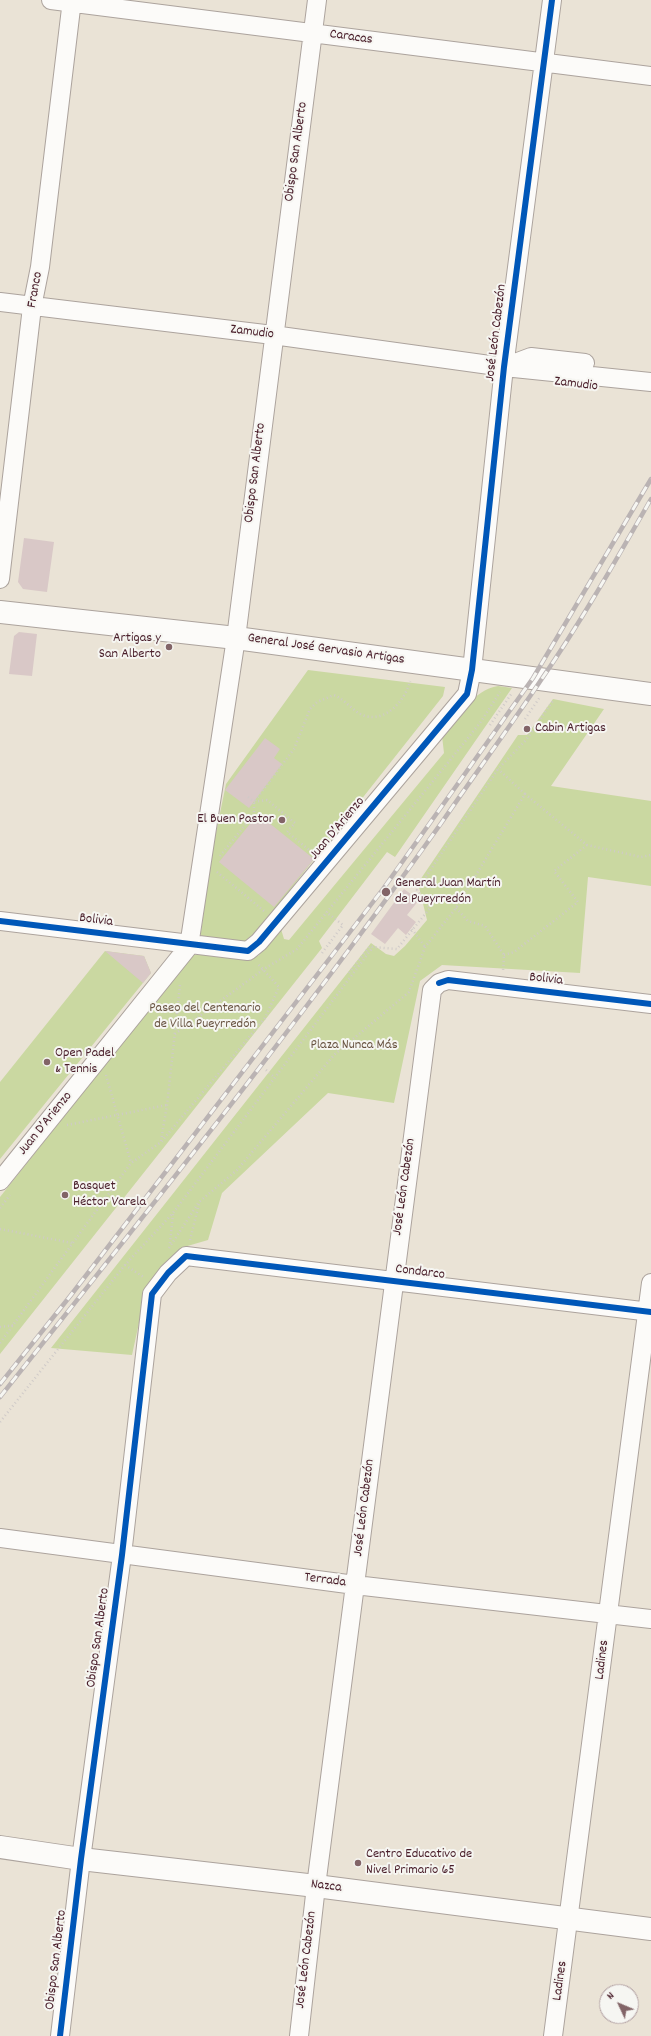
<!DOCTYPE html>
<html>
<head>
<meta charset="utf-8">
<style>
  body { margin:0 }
  #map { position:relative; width:651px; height:2036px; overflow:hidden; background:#eae3d6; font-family:Dekko,sans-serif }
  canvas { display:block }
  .north { position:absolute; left:599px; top:1984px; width:40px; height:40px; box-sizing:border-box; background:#f6f6f2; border:1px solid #b1a0a2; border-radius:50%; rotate:314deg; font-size:11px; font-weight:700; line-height:16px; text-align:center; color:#4a1f2b }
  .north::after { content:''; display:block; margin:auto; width:14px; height:18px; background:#826467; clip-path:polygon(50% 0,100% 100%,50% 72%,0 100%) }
</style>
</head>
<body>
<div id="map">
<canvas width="651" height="2036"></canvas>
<div class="north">N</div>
</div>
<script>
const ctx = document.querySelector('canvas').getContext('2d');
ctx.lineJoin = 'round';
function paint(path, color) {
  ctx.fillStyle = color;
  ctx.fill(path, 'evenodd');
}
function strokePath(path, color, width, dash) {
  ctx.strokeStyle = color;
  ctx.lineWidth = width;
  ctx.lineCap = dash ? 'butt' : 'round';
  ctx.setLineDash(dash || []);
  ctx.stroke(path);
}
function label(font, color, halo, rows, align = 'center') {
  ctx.font = font + ' Dekko,sans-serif';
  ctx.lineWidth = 4;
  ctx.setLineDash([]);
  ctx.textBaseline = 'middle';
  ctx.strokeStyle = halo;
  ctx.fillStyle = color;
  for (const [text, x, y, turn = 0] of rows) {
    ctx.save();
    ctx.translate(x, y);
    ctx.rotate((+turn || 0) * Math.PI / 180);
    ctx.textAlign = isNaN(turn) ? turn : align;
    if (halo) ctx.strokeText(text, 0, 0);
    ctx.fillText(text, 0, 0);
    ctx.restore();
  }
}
const green = new Path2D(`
  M308,670L445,687L443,696L274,910C249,951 243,943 200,940L211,857L226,784Z
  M498,686L512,688L395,857L387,852L319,941L322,948L0,1354V1197L191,956C213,950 236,960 258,956L281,929L284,939L289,940L444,753L442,736C457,718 473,690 498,686Z
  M553,699L604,709L551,786L651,801V886L588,877L580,973L442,965L420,981L394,1103L328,1093L222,1193L208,1240L184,1247L154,1279L145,1295L132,1355L51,1348L371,943L386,954L394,956L405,946L427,920L418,883L518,735H527Z
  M105,951L144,956L151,973L0,1159V1082Z`);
const building = new Path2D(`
  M24,538L54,542L47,592L23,589L18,582Z
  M19,632L37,634L32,676L9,674L14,636Z
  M265,738L280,749L274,758L282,764L249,808L225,790Z
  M258,814L314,859L274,907L219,862Z
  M404,889L419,900L407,915L416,922L406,935L398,928L385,944L371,934Z
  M105,951L144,956L151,973L143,983Z`);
const path = new Path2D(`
  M525,719L540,697
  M490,725L512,693
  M525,794L587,845L641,857L651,855
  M248,797L254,802L267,800L295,823L287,832L313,853
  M220,856L254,814V802L294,749L310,709L317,702L334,695C346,700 353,712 365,716C387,722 406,699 410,681
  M217,872L264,911
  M456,908L468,921L485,926L504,955L503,971
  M412,929L425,947
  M322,953L343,925L326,912
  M504,955L514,952L578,902L554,871L587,845
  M349,973L370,946L373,947L397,949L430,908L417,890L498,769L526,740L554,699
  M175,1034L264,969L297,949L480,723L500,692
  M266,1070L274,1077
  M106,1075L131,1163
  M67,1125L167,1105
  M161,1141L167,1105L180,985
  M0,1208L10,1195
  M0,1229L72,1243
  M190,1240L199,1204
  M170,1243L173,1214
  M169,1248L199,1202L237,1170L334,1055L409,992L425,947L456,908L525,794L498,769
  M125,1265L145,1278
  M0,1327L15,1325
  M0,1343L131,1163L161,1142L265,1018L279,987L257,963
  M0,1422L125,1265L173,1213L373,947`);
const minor = new Path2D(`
  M51,0L651,76
  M0,302L273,335L504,367L651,382
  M507,366L531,357L585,363
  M0,579L32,307L40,267L72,0
  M0,921L248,951L259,942L467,694L472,670L504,367L552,0
  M189,946L236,638L317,0
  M0,1181L189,946
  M0,1538L355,1585L651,1619
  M60,2036L81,1859L122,1555L152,1294L168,1273L186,1256L651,1312
  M299,2036L316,1886L432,990L439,983L448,980L651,1004
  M553,2036L651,1283`);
const tertiary = new Path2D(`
  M0,612L236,638L651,694
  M0,1847L81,1859L316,1886L651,1929`);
const rail = new Path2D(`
  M0,1384L71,1295L383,889L533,678L651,479
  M0,1397C150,1208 302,1019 442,822C475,774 509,728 541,680C581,622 616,560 651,499`);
const cycleway = new Path2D(`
  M0,921L248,951L259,942L467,694L472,670L504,367L552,0
  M439,983L448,980L651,1004
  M60,2036L81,1859L122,1555L152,1294L168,1273L186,1256L651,1312`);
const markers = [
  [169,647,4,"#826467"],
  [527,729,4,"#826467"],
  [282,820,4,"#826467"],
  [386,892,5,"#826467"],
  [47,1062,4,"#826467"],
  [65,1195,4,"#826467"],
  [358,1863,4,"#826467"]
];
const streetNames = [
  ["Caracas",351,38,8],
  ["Obispo San Alberto",297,152,-82],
  ["Franco",36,290,-80],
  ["Zamudio",252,333,7],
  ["José León Cabezón",497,333,-83],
  ["Zamudio",576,385,7],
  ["Obispo San Alberto",256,473,-83],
  ["General José Gervasio Artigas",326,650,8],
  ["Juan D’Arienzo",338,829,-50],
  ["Bolivia",96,921,7],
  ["Bolivia",546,980,6],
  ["Juan D’Arienzo",46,1124,-51],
  ["José León Cabezón",405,1187,-82],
  ["Condarco",420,1273,7],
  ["José León Cabezón",365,1508,-83],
  ["Terrada",325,1581,7],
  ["Obispo San Alberto",99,1638,-82],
  ["Ladines",603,1660,-83],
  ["Nazca",326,1887,7],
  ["Obispo San Alberto",57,1960,-83],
  ["José León Cabezón",307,1960,-83],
  ["Ladines",561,1981,-82]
];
const poiNames = [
  ["Artigas y",161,639,"right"],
  ["San Alberto",161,655,"right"],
  ["Cabin Artigas",535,729],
  ["El Buen Pastor",274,820,"right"],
  ["General Juan Martín",395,884],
  ["de Pueyrredón",395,900],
  ["Open Padel",55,1054],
  ["& Tennis",55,1070],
  ["Basquet",73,1187],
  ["Héctor Varela",73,1203],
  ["Centro Educativo de",366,1855],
  ["Nivel Primario 65",366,1871]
];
const parkNames = [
  ["Paseo del Centenario",205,1009],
  ["de Villa Pueyrredón",205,1025],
  ["Plaza Nunca Más",354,1046]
];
paint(green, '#cad8a1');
paint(building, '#d9c8c7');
strokePath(minor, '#aca39d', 20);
strokePath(tertiary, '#aca39d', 24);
strokePath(path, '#cfcac8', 2.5, [1, 3]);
strokePath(minor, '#fcfbf9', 18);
strokePath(tertiary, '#fcfbf9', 22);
strokePath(rail, '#bab3b3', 4.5);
strokePath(rail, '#f6f6f2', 3, [9]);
strokePath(cycleway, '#0057b8', 6);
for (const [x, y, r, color] of markers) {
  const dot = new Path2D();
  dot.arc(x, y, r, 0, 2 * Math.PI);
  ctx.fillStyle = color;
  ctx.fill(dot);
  strokePath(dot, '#f6f6f2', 1.5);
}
label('14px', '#4a1f2b', '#f6f6f2', streetNames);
label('14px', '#4a1f2b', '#f6f6f2', poiNames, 'left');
label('14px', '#695442', '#f6f6f2', parkNames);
</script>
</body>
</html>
